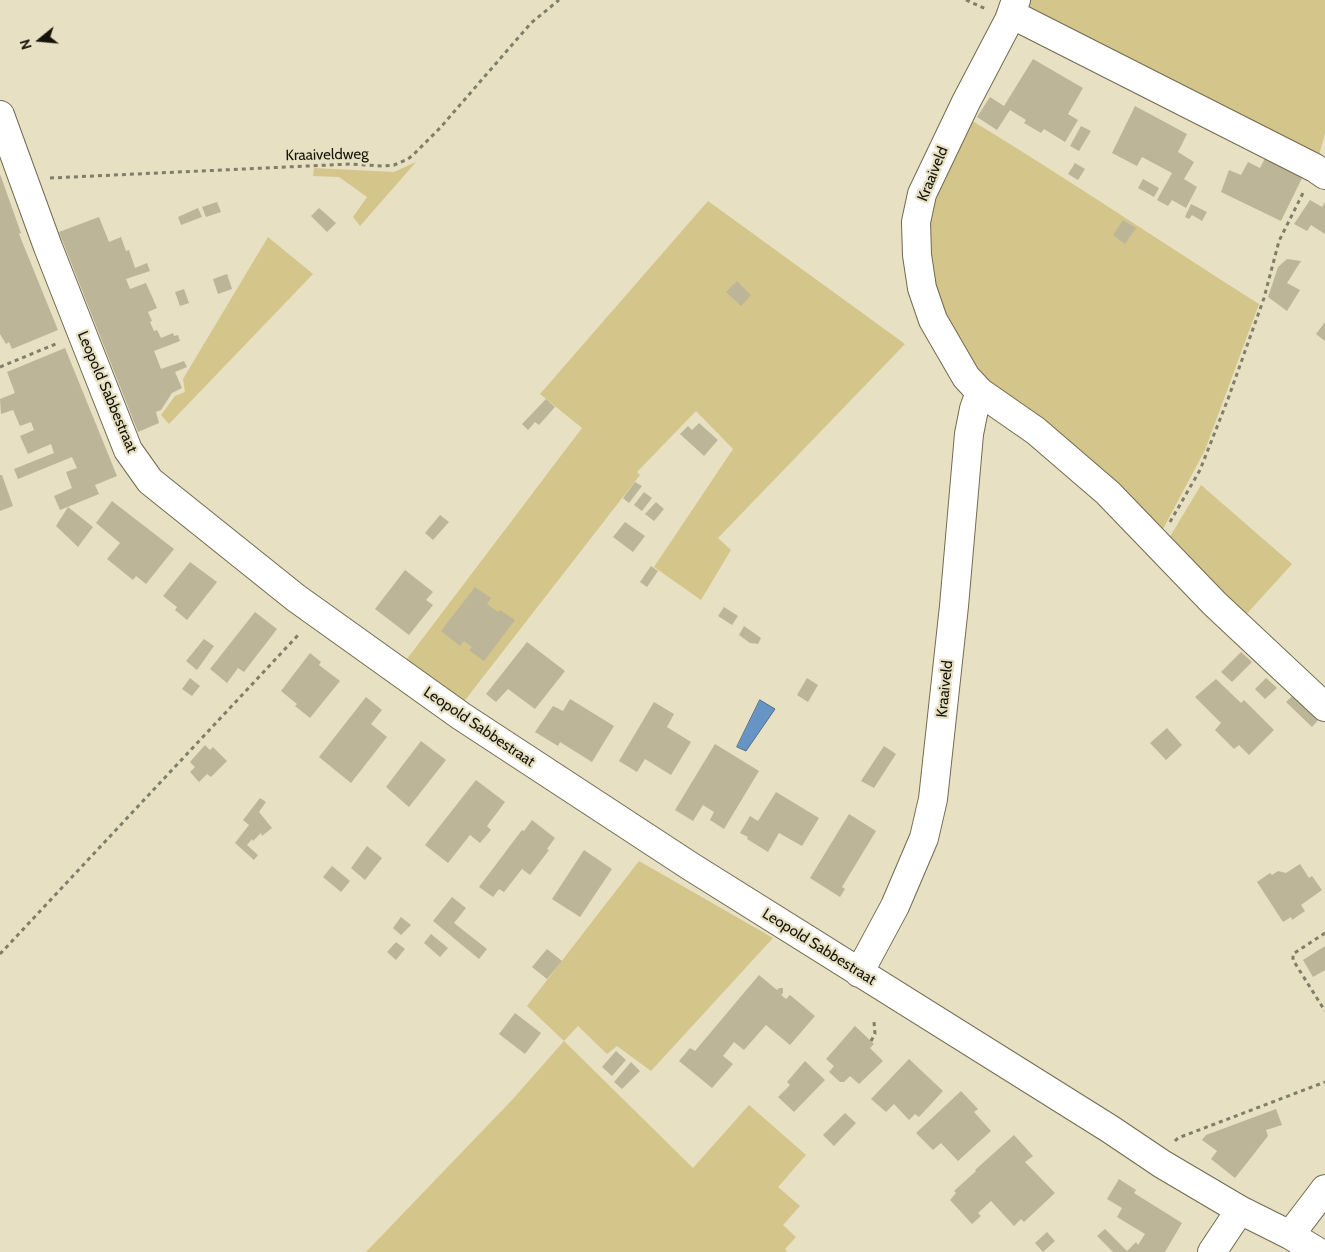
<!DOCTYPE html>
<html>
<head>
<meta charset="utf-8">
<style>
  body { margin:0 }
  #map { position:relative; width:1325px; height:1252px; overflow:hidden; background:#e7e0c2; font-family:Cabin,sans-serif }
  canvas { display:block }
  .north { position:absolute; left:15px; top:15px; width:50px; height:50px; -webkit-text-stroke:4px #e7e0c2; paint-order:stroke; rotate:253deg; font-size:14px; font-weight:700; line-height:20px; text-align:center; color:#161409 }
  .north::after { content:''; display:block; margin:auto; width:18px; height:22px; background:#161409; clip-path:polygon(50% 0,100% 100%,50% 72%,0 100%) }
</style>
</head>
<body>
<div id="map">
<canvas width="1325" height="1252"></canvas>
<div class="north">N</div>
</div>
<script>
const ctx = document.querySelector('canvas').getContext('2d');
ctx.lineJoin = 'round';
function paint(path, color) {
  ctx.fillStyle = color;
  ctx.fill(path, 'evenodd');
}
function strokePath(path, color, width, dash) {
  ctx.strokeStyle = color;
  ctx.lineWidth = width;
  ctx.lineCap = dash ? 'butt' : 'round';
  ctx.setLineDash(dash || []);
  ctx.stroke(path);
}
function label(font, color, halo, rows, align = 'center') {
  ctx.font = font + ' Cabin,sans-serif';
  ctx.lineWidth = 4.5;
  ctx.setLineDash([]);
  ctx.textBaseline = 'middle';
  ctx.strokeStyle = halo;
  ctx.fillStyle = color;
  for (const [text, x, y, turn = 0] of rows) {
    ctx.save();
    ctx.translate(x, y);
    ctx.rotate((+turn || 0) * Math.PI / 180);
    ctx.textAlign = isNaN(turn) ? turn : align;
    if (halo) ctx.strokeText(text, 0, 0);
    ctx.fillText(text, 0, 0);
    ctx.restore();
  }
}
const green = new Path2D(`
  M1025,0H1325V133L1317,163L1030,16Z
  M966,117C1065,177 1161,242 1259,304L1205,450L1163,529H1153L983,385L930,291L925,216Z
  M416,162L360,226L353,217L367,197L339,177L313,176L314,168L394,172Z
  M708,201L905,344L718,538L731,550L701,600L654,567L733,449L696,411L637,472L640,475L462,704L404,663L582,428L540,394Z
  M268,237L313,274L169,424L161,415L175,396L185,392L183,379Z
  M1201,485L1292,564L1243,618L1168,540Z
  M639,861L773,938L651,1071L617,1046L607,1054L578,1026L564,1041L693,1168L749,1105L806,1155L778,1187L800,1206L783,1225L796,1237L785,1249L787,1252H366L512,1100L564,1041L527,1006Z`);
const water = new Path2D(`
  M760,700L775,709L746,751L737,747Z`);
const building = new Path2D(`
  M1033,59L1083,88L1068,114L1078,120L1065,142L1044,129L1041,133L1024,123L1026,120L1010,110L997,130L977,117L990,97L1004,106Z
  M1135,106L1187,134L1178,152L1194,162L1184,179L1197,187L1186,208L1172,200L1168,206L1157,200L1172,173L1142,157L1137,166L1112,153Z
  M1081,126L1091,131L1079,151L1070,146Z
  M1265,158L1303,176L1281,221L1221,192L1229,170L1241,175L1248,162L1260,168Z
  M1075,163L1085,169L1078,180L1068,174Z
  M0,174L21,233L19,234L58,330L12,349L9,342L6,344L0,334Z
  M1143,179L1159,188L1154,197L1138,188Z
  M1310,200L1322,207L1325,202V234L1311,225L1307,231L1294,224Z
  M217,202L221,212L206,217L202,207Z
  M1191,204L1207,212L1202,221L1192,215L1189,219L1185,217Z
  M198,208L202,217L181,225L178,217Z
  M319,208L336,223L327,232L311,216Z
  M99,217L109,242L121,237L126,251L129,250L135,268L147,263L150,271L126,279L130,289L146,283L157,308L148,312L152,321L150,322L154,331L157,330L161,338L173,333L174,336L178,335L180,341L154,351L161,369L184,361L187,367L175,372L182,388L172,393L161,410L156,412L159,423L138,432L59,232Z
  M1123,220L1136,228L1125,244L1113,235Z
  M1287,259L1301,261L1287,283L1300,290L1287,311L1268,297L1278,267Z
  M227,274L232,289L218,294L213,279Z
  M737,281L751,295L741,306L726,292Z
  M184,289L189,303L180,306L175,292Z
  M1325,322V341L1316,334Z
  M65,348L117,476L95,485L99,494L60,510L54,496L72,488L66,472L77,468L72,457L18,479L14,469L54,453L51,444L28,454L20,436L34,430L31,422L20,426L13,410L1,414L0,399L15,393L7,372Z
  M546,399L555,407L539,425L535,422L528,430L522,424Z
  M699,423L718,440L704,456L680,434L688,426L692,430Z
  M0,475H2L13,506L0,511Z
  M635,482L642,486L629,503L623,498Z
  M644,492L652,498L642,511L634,505Z
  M112,501L174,549L146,584L136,576L133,580L107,559L120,543L96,523Z
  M656,502L664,509L654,521L645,514Z
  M68,507L93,527L78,547L56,526Z
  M440,515L449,522L433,540L425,533Z
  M625,522L645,536L633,552L613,537Z
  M190,562L217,582L187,620L175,610L177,607L163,596Z
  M651,566L658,571L647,587L640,582Z
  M405,570L433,592L426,600L433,605L409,635L375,609Z
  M475,587L491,598L487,604L498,612L500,610L515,620L484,661L469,650L472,647L464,641L460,646L441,631Z
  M724,607L738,616L732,625L718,616Z
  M255,612L277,629L244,672L238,668L227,683L210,669Z
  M744,626L761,638L758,644L750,643L739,635Z
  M204,639L214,646L197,670L186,661Z
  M527,642L565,671L535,709L508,689L496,702L486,694Z
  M1241,652L1252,662L1232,682L1221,672Z
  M310,653L321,662L319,665L340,681L310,718L295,706L297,704L281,691Z
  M190,678L200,686L192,696L182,689Z
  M807,678L818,685L808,702L797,695Z
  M1266,678L1277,688L1265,699L1255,689Z
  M1216,679L1241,703L1244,700L1274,730L1249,755L1239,745L1234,749L1215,730L1221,723L1195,697Z
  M1297,691L1322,716L1312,727L1286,702Z
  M366,697L382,710L371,724L387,737L351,783L319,757Z
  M570,699L614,726L592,762L560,742L558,746L535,732L553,706L563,711Z
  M654,702L674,714L667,727L691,742L671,775L645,759L637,772L619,761Z
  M1167,728L1182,745L1166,760L1150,743Z
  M421,741L446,760L409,807L386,787Z
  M715,744L759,771L724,829L710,820L714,812L703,805L693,821L675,810Z
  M205,745L210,750L213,747L227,761L211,777L207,774L199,782L190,772L195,767L190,762Z
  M884,746L896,754L874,788L861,781Z
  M476,780L505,802L487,826L491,830L480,843L470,835L448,863L425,845Z
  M776,792L819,818L802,846L779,833L768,852L747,839L748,837L740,833L750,816L758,821Z
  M260,798L266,802L259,812L272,828L262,836L261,833L253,841L252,839L247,845L258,855L254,860L235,843L249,825L243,820Z
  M849,814L876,831L842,887L845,889L840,897L810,878Z
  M532,820L555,838L547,849L549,850L530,875L522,869L504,892L499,889L493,897L479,887L522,830L524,831Z
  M367,846L382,858L365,880L351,868Z
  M584,850L612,869L580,917L552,899Z
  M1300,864L1309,878L1312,876L1322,890L1301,905L1305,911L1292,920L1291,917L1283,922L1257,882L1270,873L1272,875L1278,871L1286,873Z
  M332,866L350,881L341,892L323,877Z
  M452,897L466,908L454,923L487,949L479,959L433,921Z
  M401,917L411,925L401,935L393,928Z
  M431,934L448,948L440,957L424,943Z
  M396,942L405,949L396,960L387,952Z
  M1325,946V970L1313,977L1303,960Z
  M547,949L562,961L547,979L532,967Z
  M759,975L777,990L779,988H783V993L781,995L786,999L790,995L815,1016L790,1045L766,1025L744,1050L734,1042L723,1056L733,1064L712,1088L679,1061L690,1048L695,1051Z
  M515,1013L541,1033L525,1054L499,1034Z
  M855,1026L874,1044L870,1048L883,1061L859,1084L850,1076L844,1082H840L829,1072L834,1066L826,1059Z
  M616,1051L626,1060L612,1076L602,1067Z
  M909,1059L943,1091L919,1117L915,1114L909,1120L894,1104L886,1112L871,1099Z
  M805,1061L825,1080L794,1112L778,1097L790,1085L787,1082Z
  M631,1062L640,1071L622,1089L614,1082Z
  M961,1091L978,1109L974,1112L991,1131L958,1161L941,1143L933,1150L916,1133Z
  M1276,1109L1282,1125L1266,1130L1268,1136L1235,1178L1211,1159L1217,1151L1202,1140L1206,1135Z
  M845,1113L856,1123L834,1146L823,1135Z
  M1014,1135L1033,1156L1025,1162L1055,1193L1024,1222L1021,1219L1014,1226L991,1201L978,1213L981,1216L972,1224L950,1200L956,1193L954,1191L976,1171L975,1170Z
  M1119,1179L1136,1190L1134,1193L1182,1223L1165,1252H1113L1097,1236L1105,1229L1127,1251L1136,1242L1138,1245L1145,1234L1117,1217L1122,1208L1107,1199Z
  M1047,1232L1055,1241L1043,1252L1035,1243Z`);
const path = new Path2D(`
  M966,0L986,9
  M50,178L351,164L383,166L394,165L408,159L414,154L440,128L531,23L559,0
  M0,367L58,343
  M1170,522L1200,470L1228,399L1264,298L1279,241L1304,191
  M1325,933L1293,954V960L1325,1011
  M0,954L300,633
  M871,1041L875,1034L874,1022
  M1175,1141L1178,1138L1325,1082`);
const minor = new Path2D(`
  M1016,0L1009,20L966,102L922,194L916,222L917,255L922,288L933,320L966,377L980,392L1036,431L1108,493L1215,604L1325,707
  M1011,14L1315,168L1325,175
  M0,115L48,247L128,450L150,481L296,598L461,716L690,866L1110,1129L1162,1164L1240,1210L1290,1235L1318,1252
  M859,973L895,906L924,838L933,799L954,606L969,434L974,409L980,392
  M1290,1235L1325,1189
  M1212,1252L1240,1210`);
const streetNames = [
  ["Kraaiveldweg",327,155,-1],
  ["Kraaiveld",933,174,-68],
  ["Leopold Sabbestraat",107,392,67],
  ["Kraaiveld",945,689,-84],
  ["Leopold Sabbestraat",479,727,34],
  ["Leopold Sabbestraat",819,947,32]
];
paint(green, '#d4c58a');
paint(water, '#6694c4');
strokePath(water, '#4e6e8c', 1);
paint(building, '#bcb598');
strokePath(minor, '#716b50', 30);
strokePath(path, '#817d68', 3, [4, 4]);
strokePath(minor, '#fff', 28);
label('15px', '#161409', '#e7e0c2', streetNames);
</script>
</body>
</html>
